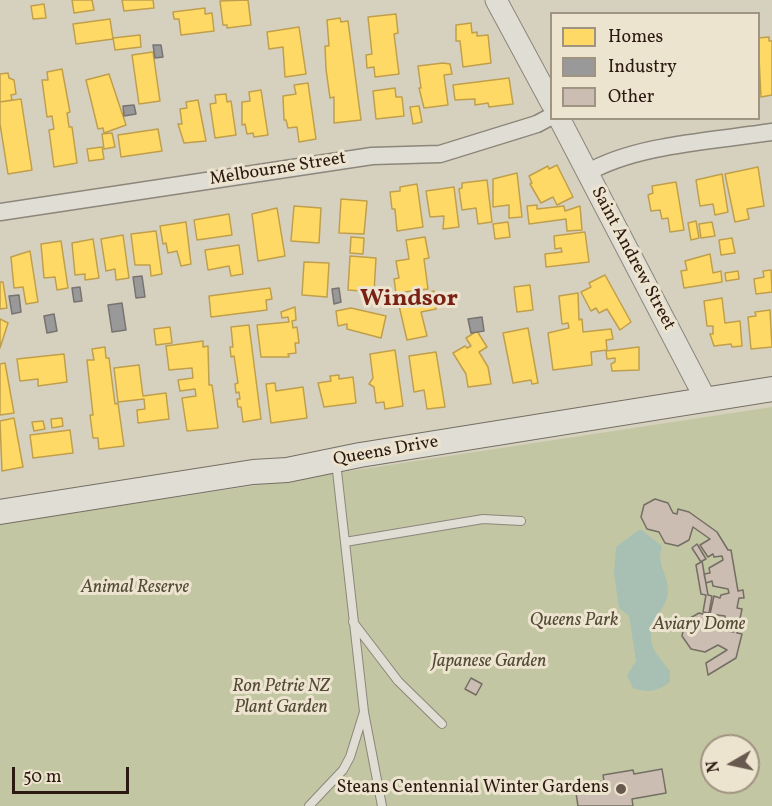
<!DOCTYPE html>
<html>
<head>
<meta charset="utf-8">
<style>
  body { margin:0 }
  #map { position:relative; width:772px; height:806px; overflow:hidden; background:#d6d1be; font-family:Vollkorn,serif }
  canvas { display:block }
  .legend { position:absolute; left:550px; top:12px; width:210px; height:108px; box-sizing:border-box; background:#ece4ce; border:2px solid #9f9382; margin:0; padding:8px 10px; list-style:none; font-size:18px; color:#2c1911 }
  .legend li { display:flex; align-items:center; gap:12px; height:30px }
  .legend b { width:30px; border:2px solid #9f9382 }
  .north { position:absolute; left:700px; top:734px; width:60px; height:60px; box-sizing:border-box; background:#ece4ce; border:2px solid #9f9382; border-radius:50%; rotate:261deg; font-size:16px; font-weight:700; line-height:24px; text-align:center; color:#2c1911 }
  .north::after { content:''; display:block; margin:auto; width:21px; height:27px; background:#68594e; clip-path:polygon(50% 0,100% 100%,50% 72%,0 100%) }
  .scale { position:absolute; left:12px; top:767px; width:117px; height:27px; box-sizing:border-box; border:3px solid #2c1911; border-top:0; padding-left:8px; font-size:18px; line-height:21px; white-space:nowrap; color:#2c1911; -webkit-text-stroke:4px #ece4ce; paint-order:stroke }
</style>
</head>
<body>
<div id="map">
<canvas width="772" height="806"></canvas>
<ul class="legend">
<li><b style="height:16px;background:#ffd966"></b>Homes</li>
<li><b style="height:16px;background:#999"></b>Industry</li>
<li><b style="height:16px;background:#ccbdb2"></b>Other</li>
</ul>
<div class="north">N</div>
<div class="scale">50 m</div>
</div>
<script>
const ctx = document.querySelector('canvas').getContext('2d');
ctx.lineJoin = 'round';
function paint(path, color) {
  ctx.fillStyle = color;
  ctx.fill(path, 'evenodd');
}
function strokePath(path, color, width, dash) {
  ctx.strokeStyle = color;
  ctx.lineWidth = width;
  ctx.lineCap = dash ? 'butt' : 'round';
  ctx.setLineDash(dash || []);
  ctx.stroke(path);
}
function label(font, color, halo, rows, align = 'center') {
  ctx.font = font + ' Vollkorn,serif';
  ctx.lineWidth = 6;
  ctx.setLineDash([]);
  ctx.textBaseline = 'middle';
  ctx.strokeStyle = halo;
  ctx.fillStyle = color;
  for (const [text, x, y, turn = 0] of rows) {
    ctx.save();
    ctx.translate(x, y);
    ctx.rotate((+turn || 0) * Math.PI / 180);
    ctx.textAlign = isNaN(turn) ? turn : align;
    if (halo) ctx.strokeText(text, 0, 0);
    ctx.fillText(text, 0, 0);
    ctx.restore();
  }
}
const green = new Path2D(`
  M772,407V806H0V524ZM712,746H748V782H712Z`);
const water = new Path2D(`
  M640,529L662,546C656,565 668,573 668,591C668,600 663,606 659,613C643,640 653,650 670,671V682C657,692 648,693 633,688L627,675L636,661L629,616L619,608L614,574L616,547Z`);
const homes = new Path2D(`
  M72,0H92L94,10L74,13Z
  M122,0H153L154,8L124,11Z
  M248,0L251,25L227,28V25H223L220,1Z
  M44,4L46,18L33,19L31,6Z
  M205,8V14L212,13L214,31L181,35L179,19H174L173,12Z
  M396,14L398,33L394,34L399,74L375,77L374,67L367,68L366,55L372,54L368,17Z
  M340,18L341,22L348,21L361,120L334,123V97L330,98L326,69L325,46H329L327,20Z
  M110,19L113,39L76,44L73,24Z
  M471,23L472,33L477,32V36L488,35L491,63L463,67L460,41H456V25Z
  M299,27L306,74L285,77L283,47L269,49L267,32Z
  M140,35L141,47L115,50L113,38Z
  M769,37V41H772V95L761,97L758,38Z
  M153,52L160,101L139,104L132,55Z
  M443,63L450,64L452,74L444,75L448,105L424,108L419,88H421L418,66Z
  M62,69L70,112L67,113L69,127H72L77,163L54,167L49,130L54,129L52,116L47,117L42,80H48L47,72Z
  M8,73L9,78L14,80L16,94L11,95L12,100L0,102V74Z
  M109,74L126,125L104,133L103,128L98,129L86,80Z
  M509,78L513,104L489,107L488,103L475,105V99L455,100L453,85Z
  M308,83L316,139L299,142L297,127L288,128L286,120H284L283,96L296,94L294,85Z
  M395,88L396,97H402L404,116L376,119L373,91Z
  M261,90L268,135L254,137L253,133L247,134L245,124L242,125V102L250,101L249,92Z
  M226,94L227,102L231,101L236,135L215,138L210,104L216,103L215,95Z
  M21,99L32,170L8,174L0,124V102Z
  M198,100L206,141L184,143L178,124H182L180,109L187,108L186,102Z
  M419,106L422,122L413,124L410,107Z
  M158,129L162,151L121,157L118,135Z
  M112,133L115,147L104,149L102,134Z
  M102,147L104,159L89,161L87,149Z
  M557,165L573,197L557,205L553,197L541,203L530,184L532,183L529,176L548,166L549,169Z
  M758,167L764,206L747,209L749,219L735,222L725,174Z
  M517,173L522,217L509,218V205L493,207V179Z
  M722,174L728,212L715,215L713,204L700,206L696,180Z
  M487,180L492,222L478,224L476,208L462,210L459,189L462,188V183Z
  M676,182L684,230L670,232L668,218L662,219L660,210L651,211L648,195L653,193L652,186Z
  M417,184L423,227L397,231L395,209H392L390,192L400,191V187Z
  M454,187L459,227L443,229L444,216L430,217L426,191Z
  M341,199L367,201L364,234L339,233Z
  M537,205V209L564,206L565,211L580,206L582,230L567,231L566,219L529,224L527,206Z
  M294,206L321,208L319,243L291,241Z
  M277,208L285,256L258,261L252,214Z
  M229,214L232,235L197,240L194,220Z
  M696,221L699,238L691,240L688,223Z
  M186,222L191,264L181,266L177,251L168,253L166,243L163,244L160,226Z
  M508,222L510,237L495,239L493,224Z
  M712,222L715,236L701,238L699,224Z
  M156,231L162,274L151,276L150,265H135L131,234Z
  M585,232L589,262L546,267L545,254L562,252L561,248L555,249L554,236Z
  M123,235L129,278L116,280L115,269L106,271L101,239Z
  M351,237L364,238L363,254L350,253Z
  M425,237L429,258L424,259L428,289L396,293L394,279L399,278L396,261L409,259L406,240Z
  M732,238L735,253L721,255L719,240Z
  M93,239L99,278L85,280V274L75,275L72,243Z
  M61,241L68,288L57,290L55,277L44,278L41,244Z
  M239,245L243,274L231,276L229,266L208,270L205,250Z
  M30,251L38,302L26,304L23,287L14,288L11,257Z
  M710,254L713,273L721,271L722,282L684,288L681,271L687,270L685,261Z
  M350,256L376,258L374,292L348,290Z
  M304,262L329,263L327,297L302,295Z
  M771,270L772,292L756,294L754,279L764,277L763,271Z
  M738,271L739,279L726,281L725,273Z
  M605,275L631,322L620,330L607,309L599,313L596,308L591,311L581,292L591,287L589,283Z
  M0,282H3L7,308L0,309Z
  M530,285L533,310L517,312L514,287Z
  M270,288L272,299L266,300L267,310L211,317L209,296Z
  M434,291L436,309L421,312L427,336L407,340L397,297Z
  M578,293L579,320L582,319L583,332L611,329L613,339L606,340L607,350L591,352L592,365L553,370L548,333L569,328L568,323L562,324L559,296Z
  M722,298L725,323L740,321L742,346L732,347L731,344L714,346L710,334H713V326H707L704,301Z
  M295,307L296,320L292,321L293,328L297,327L299,343H295L296,353L288,354L289,357H261L257,325L289,322L288,317L282,318L281,312Z
  M351,308L386,316L381,338L347,329V324L338,326L336,311Z
  M770,310L772,347L751,349L748,317L756,316L755,312Z
  M0,319L8,323L0,348Z
  M249,325L261,419L243,422L241,407H238L237,399H240L239,392L236,393L235,384L238,383L234,356L231,357L230,347H233L231,327Z
  M170,327L172,343L156,345L154,329Z
  M528,328L538,383L532,384L531,380L513,383L503,333Z
  M477,331L487,347L479,352L488,367L491,384L468,387L466,374L453,353L465,346L467,348L471,346L466,338Z
  M203,341V347L208,346L209,385H212L218,428L187,431L182,398L196,396L195,389L180,391L178,380L193,378L192,368L169,370L166,346Z
  M105,347L106,358H109L115,404L118,403L124,446L99,449L98,438H93L90,415H93L87,360H94L92,349Z
  M639,347V370L612,371L611,364L615,362V358L607,359L606,351Z
  M395,350L403,406L385,409L384,402L376,403L374,387L369,384L373,378L370,354Z
  M436,352L445,407L427,409L424,390L414,392L409,356Z
  M64,354L67,382L38,386V379L20,381L17,359Z
  M5,363L14,413L0,415V364Z
  M139,365L143,396L166,393L169,419L138,423L137,410L145,409L144,399L118,402L114,368Z
  M339,375V379L353,377L356,403L324,407L318,383L331,381L330,376Z
  M275,383L276,391L303,387L307,418L271,423L266,384Z
  M14,418L23,467L2,471L0,421Z
  M62,418L63,426L52,428L51,419Z
  M43,421L45,429L34,431L32,422Z
  M70,430L73,453L33,458L30,435Z`);
const industry = new Path2D(`
  M153,45H161L163,57L155,58Z
  M134,105L136,114L124,116L123,106Z
  M142,276L145,297L136,298L133,277Z
  M80,287L82,301L74,302L72,288Z
  M339,288L341,302L334,304L332,289Z
  M19,295L21,312L12,314L9,296Z
  M122,303L126,330L112,332L108,305Z
  M54,314L57,331L47,333L44,316Z
  M482,317L484,331L471,333L468,319Z`);
const building = new Path2D(`
  M655,499L668,503L673,513L677,514L678,509L689,512L717,532L728,550H731L738,591L743,590L744,598H739L737,608L742,609L737,633L742,634L736,658L708,675L706,663L727,650L718,645L705,652L691,649L682,636L685,621L699,613L714,617L721,630L734,632L735,625L726,623L725,616L710,614L714,596L720,598L721,595L729,593L728,589L713,586L712,581L706,583L704,574L710,573L709,568L723,560L722,556L714,557L713,554L708,557L700,545L710,539L693,527L689,540L678,546L665,543L659,532L647,529L641,517L644,505Z
  M697,544L706,559L702,561L708,595L712,596L709,613L703,612L706,595L701,594L696,565L701,562L692,548Z
  M471,678L482,684L476,695L465,689Z
  M662,769L666,793L632,799L633,806H578L575,786L604,781L603,775L633,770L634,774Z`);
const service = new Path2D(`
  M345,542L483,519L521,521
  M353,622L398,681L442,724
  M364,712L382,806
  M309,806L343,770L350,757L364,712L336,462`);
const minor = new Path2D(`
  M587,173C636,144 715,141 772,132
  M0,212L372,156L440,154L537,124L552,116`);
const tertiary = new Path2D(`
  M496,0L552,104
  M559,118L706,400`);
const secondary = new Path2D(`
  M0,512L253,472L287,470L360,455L772,389`);
const markers = [
  [621,789,6,"#68594e"]
];
const streetNames = [
  ["Melbourne Street",278,170,-9],
  ["Saint Andrew Street",632,259,62],
  ["Queens Drive",386,452,-10]
];
const parkNames = [
  ["Animal Reserve",135,589],
  ["Queens Park",574,622],
  ["Aviary Dome",699,626],
  ["Japanese Garden",489,663],
  ["Ron Petrie NZ",281,688],
  ["Plant Garden",281,709]
];
const poiNames = [
  ["Steans Centennial Winter Gardens",609,789]
];
const districtNames = [
  ["Windsor",409,301]
];
paint(green, '#c3c6a2');
paint(water, '#a8c0b4');
paint(homes, '#ffd966');
strokePath(homes, '#c09f4c', 1.5);
paint(industry, '#999');
strokePath(industry, '#787370', 1.5);
paint(building, '#ccbdb2');
strokePath(building, '#746e64', 1.5);
strokePath(service, '#8c867b', 10);
strokePath(minor, '#8c867b', 19);
strokePath(tertiary, '#8c867b', 23);
strokePath(secondary, '#746e64', 26);
strokePath(service, '#e0ddd4', 8);
strokePath(minor, '#e0ddd4', 16);
strokePath(tertiary, '#e0ddd4', 21);
strokePath(secondary, '#e0ddd4', 24);
for (const [x, y, r, color] of markers) {
  const dot = new Path2D();
  dot.arc(x, y, r, 0, 2 * Math.PI);
  ctx.fillStyle = color;
  ctx.fill(dot);
  strokePath(dot, '#ece4ce', 2);
}
label('18px', '#2c1911', '#ece4ce', streetNames);
label('italic 18px', '#554a36', '#ece4ce', parkNames);
label('18px', '#2c1911', '#ece4ce', poiNames, 'right');
label('bold 24px', '#7a1f14', '#ece4ce', districtNames);
</script>
</body>
</html>
